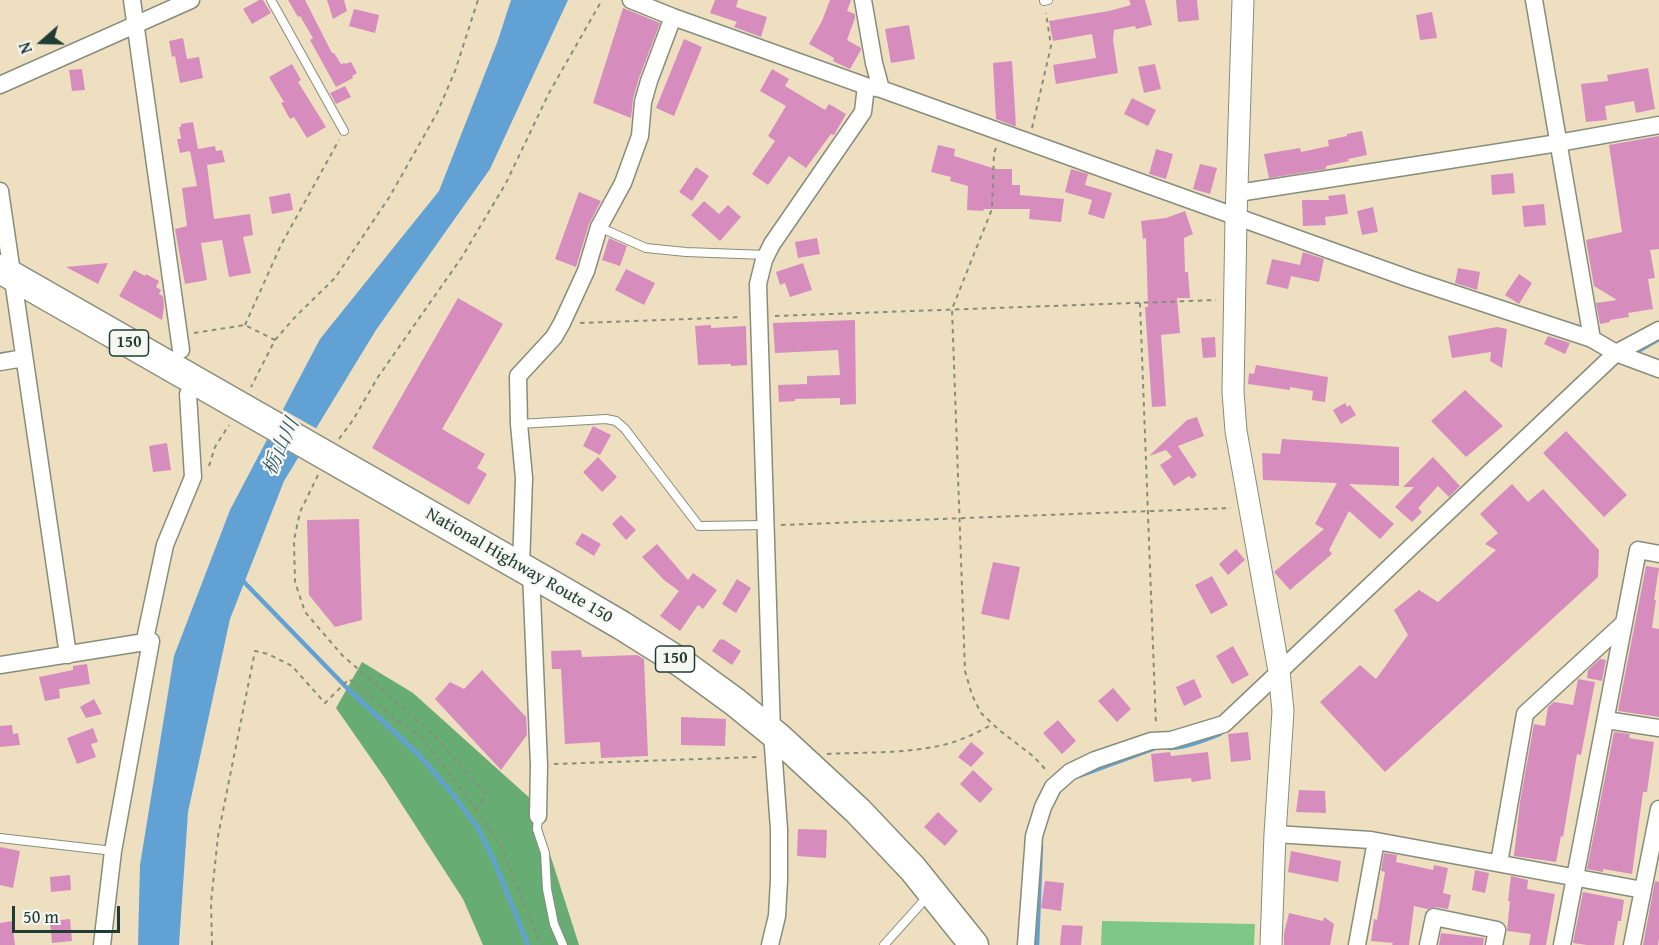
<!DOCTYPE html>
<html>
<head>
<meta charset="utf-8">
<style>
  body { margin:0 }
  #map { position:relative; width:1659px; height:945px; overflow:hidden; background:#eedfc0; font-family:"Gentium Book Plus",serif }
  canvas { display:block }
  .north { position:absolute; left:12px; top:12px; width:60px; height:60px; -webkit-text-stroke:4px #f6f6f2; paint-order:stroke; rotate:250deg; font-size:16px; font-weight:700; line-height:24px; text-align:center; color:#1f3d34 }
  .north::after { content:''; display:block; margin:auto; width:21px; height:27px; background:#1f3d34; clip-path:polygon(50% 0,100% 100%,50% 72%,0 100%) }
  .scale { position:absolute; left:12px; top:906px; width:108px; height:27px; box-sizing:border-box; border:3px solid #1f3d34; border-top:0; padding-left:8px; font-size:18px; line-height:21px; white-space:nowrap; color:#1f3d34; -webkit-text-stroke:4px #f6f6f2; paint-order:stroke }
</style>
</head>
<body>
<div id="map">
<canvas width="1659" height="945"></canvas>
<div class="north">N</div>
<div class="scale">50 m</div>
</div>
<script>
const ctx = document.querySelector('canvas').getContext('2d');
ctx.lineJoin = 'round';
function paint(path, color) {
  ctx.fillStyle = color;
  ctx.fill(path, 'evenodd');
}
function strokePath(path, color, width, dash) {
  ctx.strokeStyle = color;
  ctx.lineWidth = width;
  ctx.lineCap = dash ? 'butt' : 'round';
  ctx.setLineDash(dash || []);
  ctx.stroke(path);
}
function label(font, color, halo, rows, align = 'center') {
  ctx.font = font + ' "Gentium Book Plus","Noto Serif JP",serif';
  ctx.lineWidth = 4.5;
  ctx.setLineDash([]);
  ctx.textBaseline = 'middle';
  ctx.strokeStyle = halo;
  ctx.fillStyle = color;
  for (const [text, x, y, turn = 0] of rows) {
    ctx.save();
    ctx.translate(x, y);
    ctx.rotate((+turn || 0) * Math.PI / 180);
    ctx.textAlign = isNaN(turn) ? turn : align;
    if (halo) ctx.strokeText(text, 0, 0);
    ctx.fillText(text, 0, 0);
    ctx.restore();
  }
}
const green = new Path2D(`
  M1102,921L1255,924L1254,945H1101Z`);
const forest = new Path2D(`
  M362,662L413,693L533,801L579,945H483L463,899L384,777L336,708Z`);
const water = new Path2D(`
  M511,0H568L490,169L376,330L284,481L230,619L188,812L179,945H138L140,865L174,656L230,510L320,339L439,191L497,43Z`);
const pier = new Path2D(`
  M280,408L319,430L301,459L264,438Z`);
const stream = new Path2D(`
  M1633,354L1659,339
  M241,579L347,688L419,755L451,792L478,828L495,863L528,945
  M1170,748C1188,747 1204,740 1220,734
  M1079,776L1153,749
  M1037,945L1041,846`);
const building = new Path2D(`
  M259,0H263L271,13L252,24L243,9Z
  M288,0H305L332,53H334L341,64L345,63V64L351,62L357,73L352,76L353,78L336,87L310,40L313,38L300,16L298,17Z
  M327,0H344L347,11L333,19Z
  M715,0H738L736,7L767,17L761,37L734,27L737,22L710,13Z
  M830,0H851L847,11L855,14V18L847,40L861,48V50L850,69L833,61L834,58L809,44L822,21Z
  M1129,0H1145L1152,25L1136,29L1135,26L1114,30L1113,40L1118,73L1056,84L1053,65L1096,58L1092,34L1053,41L1049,21L1109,11L1131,5Z
  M1176,0H1197L1199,20L1178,22Z
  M623,8L660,23L639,78L633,99L631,118L593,103Z
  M354,9L379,15L375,33L349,26Z
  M1432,12L1437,38L1420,40L1416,15Z
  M909,25L915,59L891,63L885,29Z
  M183,38L187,59L199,57L203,78L180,83L175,56L172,57L169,41Z
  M684,39L702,47L674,116L656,108Z
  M1012,61L1016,126H1014L996,119L993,63Z
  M292,64L301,80L298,82L326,127L307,138L294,117L290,119L281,103L284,102L269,77Z
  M1155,64L1161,89L1144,93L1138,67Z
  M1648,68L1655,109L1636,113L1634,101L1605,106L1607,120L1586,122L1581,84L1608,81L1607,75Z
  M82,69L85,90L72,91L69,70Z
  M772,69L789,79L785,86L825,110L829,104L846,114L834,135L831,134L806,168L789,156L768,185L752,174L775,141L768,136L786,106L760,91Z
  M345,86L351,97L336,104L330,93Z
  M1132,98L1156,110L1148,126L1124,114Z
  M193,122L198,149L215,146L216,151L222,150L225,162L207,165L214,219L250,214L253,235L243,237L251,273L229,277L222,240L201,243L207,280L185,284L175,229L187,226L182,188L197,186L190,151L180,153L177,139H181L179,127H181V124Z
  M1362,131L1367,155L1348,159L1349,161L1326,166V169L1269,178L1264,154L1300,148L1301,152L1329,146L1328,140L1347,136V134Z
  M1659,136V249L1650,250L1655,278L1648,279L1653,309L1628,313L1629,317L1610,320V322L1600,324L1596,303L1617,300L1594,286L1586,240L1622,232L1609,145Z
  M938,145L955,149L954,156L996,169H1012V185H1020V195L1064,199L1061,222L1029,219L1030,209H984L983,211L967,210L968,186L950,181L951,177L931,172Z
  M1156,149L1173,154L1166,179L1149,174Z
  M1200,164L1217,168L1210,194L1193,189Z
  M696,167L709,176L692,201L679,192Z
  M1071,169L1088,174L1085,185L1112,193L1104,219L1088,214L1092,200L1065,192Z
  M1513,173L1515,193L1492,195L1491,175Z
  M579,192L601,201L589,224L576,267L555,259Z
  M290,193L293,210L272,214L269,197Z
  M1345,194L1348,214L1325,217L1326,225L1303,226L1302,200H1329L1328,196Z
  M704,201L719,214L728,205L741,217L720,241L691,215Z
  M1544,204L1546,225L1524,227L1522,206Z
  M1373,207L1378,232L1362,235L1357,211Z
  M1185,211L1193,234L1184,238L1185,272H1188L1190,298H1177L1180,333L1161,335L1166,406L1152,407L1145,307H1148L1146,238L1143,239L1141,221L1166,218Z
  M609,238L627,246L620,266L602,260Z
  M817,238L820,254L798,258L795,242Z
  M1303,252L1324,259L1319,282L1291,276L1288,289L1266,284L1272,259L1300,265Z
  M108,263L98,284L66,267Z
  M803,263L812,290L790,297L785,283L780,285L776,272Z
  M1458,268L1480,272L1477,290L1455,283Z
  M626,269L655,283L644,305L615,290Z
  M134,270L145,276L146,274L159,281L156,287L161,290L159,294L163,296L164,306L162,320L119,296Z
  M1519,274L1532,283L1519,304L1505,295Z
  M458,298L503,324L442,429L485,454L477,468L487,474L469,505L372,448Z
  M855,320L856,404L840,405V398L795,399V401L779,402L778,385L807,384V376L840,375L838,350L775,353L773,323Z
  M711,325V328L746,326L747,365L731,366V364L698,365L695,326Z
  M1497,327L1507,329L1502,368L1490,361L1491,352L1452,358L1448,336Z
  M1548,336L1570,343L1565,354L1544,344Z
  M1215,337L1216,357L1203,358L1201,338Z
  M1256,365L1328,377L1325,402L1312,400L1313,391L1290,387V390L1248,384L1249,373L1254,374Z
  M1465,390L1503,426L1466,457L1431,421Z
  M1345,403L1347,407L1350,405L1356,415L1341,424L1333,410Z
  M1197,417L1204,436L1178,446L1197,475L1192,479L1189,476L1174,486L1160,465L1172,457L1166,450L1149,456L1187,420Z
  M593,426L611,435L600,455L583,446Z
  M1566,431L1627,495L1604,517L1543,453Z
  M1282,439L1399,447V486L1349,484L1394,524L1380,539L1349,511L1329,550L1332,554L1290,590L1274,572L1324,529L1315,524L1337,483L1263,480L1262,453L1280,454Z
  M167,443L171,470L153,472L149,446Z
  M598,457L617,477L602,492L583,472Z
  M1433,457L1460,486L1449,497L1438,486L1418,508L1422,512L1412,522L1395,507L1414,487H1403Z
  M1512,484L1528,502L1543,489L1599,550L1598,577L1385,772L1320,702L1360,665L1376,679L1408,635L1394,610L1419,590L1438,602L1496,550L1485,544L1498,533L1480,514Z
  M621,515L636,530L626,540L612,524Z
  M359,519L362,620L335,627L309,595L307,520Z
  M582,533L601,544L594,556L575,544Z
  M657,544L688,580L693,573L717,590L703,609L698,605L680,631L660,616L679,591L664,580L642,557Z
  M1236,549L1245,560L1228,575L1219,564Z
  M993,562L1020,567L1009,620L981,614Z
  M1646,566L1659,568L1654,600H1656L1652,628L1659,629V717L1618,711Z
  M1212,576L1228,605L1211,614L1195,585Z
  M737,579L751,588L736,613L722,604Z
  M720,639L722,640L723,639L741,651L732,665L712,651Z
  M1233,646L1249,675L1232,684L1216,656Z
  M581,650L582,657L637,655L644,659L648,756L601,758L600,742L565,744L561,669H552L551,651Z
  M1600,659L1606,660L1602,681L1587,678L1588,670Z
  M87,664L90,684L59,689L60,698L45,701L39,677L73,670V666Z
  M482,670L526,717L527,735L501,770L435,699L450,682L464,689Z
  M1194,679L1202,697L1184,706L1176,687Z
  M1578,679L1595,682L1581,755L1577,754L1563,837L1561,836L1556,862L1514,856L1520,802L1534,724L1545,726L1548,707L1554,702L1573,705Z
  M1113,688L1131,709L1117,722L1098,701Z
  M94,699L102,714L86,718L80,707Z
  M681,717L726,719L725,746L681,745Z
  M1058,720L1076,741L1062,754L1043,733Z
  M12,725L13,734L18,733L20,745L0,747V726Z
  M93,728L98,742L91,744L96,757L77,764L67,738Z
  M1248,732L1251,760L1231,762L1228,734Z
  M1614,732L1630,734L1629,738L1654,742L1647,792H1643L1632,874L1603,869V872L1587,869Z
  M971,742L984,753L971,767L958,757Z
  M1170,752L1171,756L1208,752L1211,779L1192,782L1191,778L1154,782L1151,754Z
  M973,770L993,789L980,803L960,784Z
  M1299,790L1325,791L1326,813L1296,812Z
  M938,812L958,831L945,846L924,827Z
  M798,829L827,830L826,858L797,856Z
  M0,847L20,851L13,888L0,885Z
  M1291,851L1341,861L1338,882L1288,872Z
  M1384,853L1397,855L1396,862L1433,870L1434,865L1448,868L1443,893L1451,895L1448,909L1436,907L1427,909L1414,906L1409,945H1392L1393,943L1371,941L1374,919L1377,920L1385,872L1381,871Z
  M1475,870L1489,873L1485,893L1472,890Z
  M70,875L71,890L51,892L50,877Z
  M1511,876L1528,880L1527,889L1555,894L1546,945H1529L1531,934L1507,931L1510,901H1508Z
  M1045,881L1064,883L1061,911L1041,908Z
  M1655,881L1659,882V937L1658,945H1643Z
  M1583,892L1624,900L1621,921H1618L1614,945H1587L1573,943Z
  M1289,913L1323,921L1324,917L1334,924L1330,945H1284V933Z
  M70,919L72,941L52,943L50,921Z
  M12,921L15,945H0V923Z
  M1062,925L1083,926L1081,945H1060Z
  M1441,933L1484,938L1483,945H1439Z`);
const path = new Path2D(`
  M1032,128L1051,46L1046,13
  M996,148L994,153L992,209L952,309L965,671L972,695L981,713L999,730L1033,756L1048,772
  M1140,303L1156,726
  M775,316L1216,300
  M580,323L742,317
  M245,325L281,245L339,140
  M194,333L245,325L275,340L251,387
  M275,340L296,316L335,278L390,196L437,113L455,71L478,0
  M339,439L353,420L378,377L462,257L506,183L549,93L602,0
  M209,466L215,447L229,425
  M318,475L300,512L294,540L295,582L305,612L342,655L435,736L485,793L477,811
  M781,525L1231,508
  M827,754C866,752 908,754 947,744C963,740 978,732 993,724
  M554,764L758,757
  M212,945L211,903L218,836L255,651L268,654L292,666L325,703L349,679L394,718L421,737L473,805L501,846L541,945`);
const service = new Path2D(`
  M271,0L344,131
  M1044,1L1048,0
  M599,227L646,248L686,252L766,255
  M519,424L606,419L616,421L625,429L699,526L766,525
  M538,816L537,829L545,853L547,889L554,924L563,945
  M0,838L113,851
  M884,945L928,896`);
const minor = new Path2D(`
  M132,0L181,350
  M631,0L673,17L866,86L881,89L1410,279L1592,339L1616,353L1659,330
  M863,0L874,63L881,89
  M1534,0L1592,339
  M0,85L191,0
  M0,191L68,655
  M1238,193L1558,143L1659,125
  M0,362L24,358
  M521,567L524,478L519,424L518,376L554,337L562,323L586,271L599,227L623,183L640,136L643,102L649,81L673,17
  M531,572L539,765L538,816
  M144,644L165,545L193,477L188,394
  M0,665L151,641L113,851L102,945
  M1606,720L1659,728
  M1275,834L1371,840L1643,890
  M1499,863L1525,714L1624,623
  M770,945L777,916L779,880V829L772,733L758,284L764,260L772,244L863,112L866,86
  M1026,945L1034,836L1043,807L1053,787L1070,772L1095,760L1151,741L1171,740L1224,724L1616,353L1659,369
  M1357,945L1376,841
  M1428,945L1434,917L1497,930L1494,945
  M1562,945L1638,550L1659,554
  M1632,945L1659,809`);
const tertiary = new Path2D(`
  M1243,0L1236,218L1233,392L1236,431L1279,671L1283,711L1275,834L1271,945`);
const trunk = new Path2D(`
  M0,269L554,586L621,625L683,664L735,702L778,737L858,811L913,869L974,945`);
const shields = [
  [129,343,39],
  [675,659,39]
];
const shieldNames = [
  ["150",129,343],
  ["150",675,659]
];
const streetNames = [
  ["National Highway Route 150",519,566,30]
];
const waterNames = [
  ["栃山川",282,447,-66]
];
paint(green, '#7dc886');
paint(forest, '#66ac73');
paint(water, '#62a1d4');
paint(pier, '#eedfc0');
strokePath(stream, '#62a1d4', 4.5);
paint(building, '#d68dbe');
strokePath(service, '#868e7a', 10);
strokePath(minor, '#868e7a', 19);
strokePath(tertiary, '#868e7a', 23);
strokePath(trunk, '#868e7a', 31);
strokePath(path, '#868e7a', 2, [4.5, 4.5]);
strokePath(service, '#fff', 8);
strokePath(minor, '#fff', 16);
strokePath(tertiary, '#fff', 21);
strokePath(trunk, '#fff', 28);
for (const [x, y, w] of shields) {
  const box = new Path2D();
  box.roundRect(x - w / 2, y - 13, w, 26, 4.5);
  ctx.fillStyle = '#f6f6f2';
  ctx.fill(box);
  strokePath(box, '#1f3d34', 1.5);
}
label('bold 16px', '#1f3d34', null, shieldNames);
label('18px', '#1f3d34', '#f6f6f2', streetNames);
label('italic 20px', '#335b64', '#f6f6f2', waterNames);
</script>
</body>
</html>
